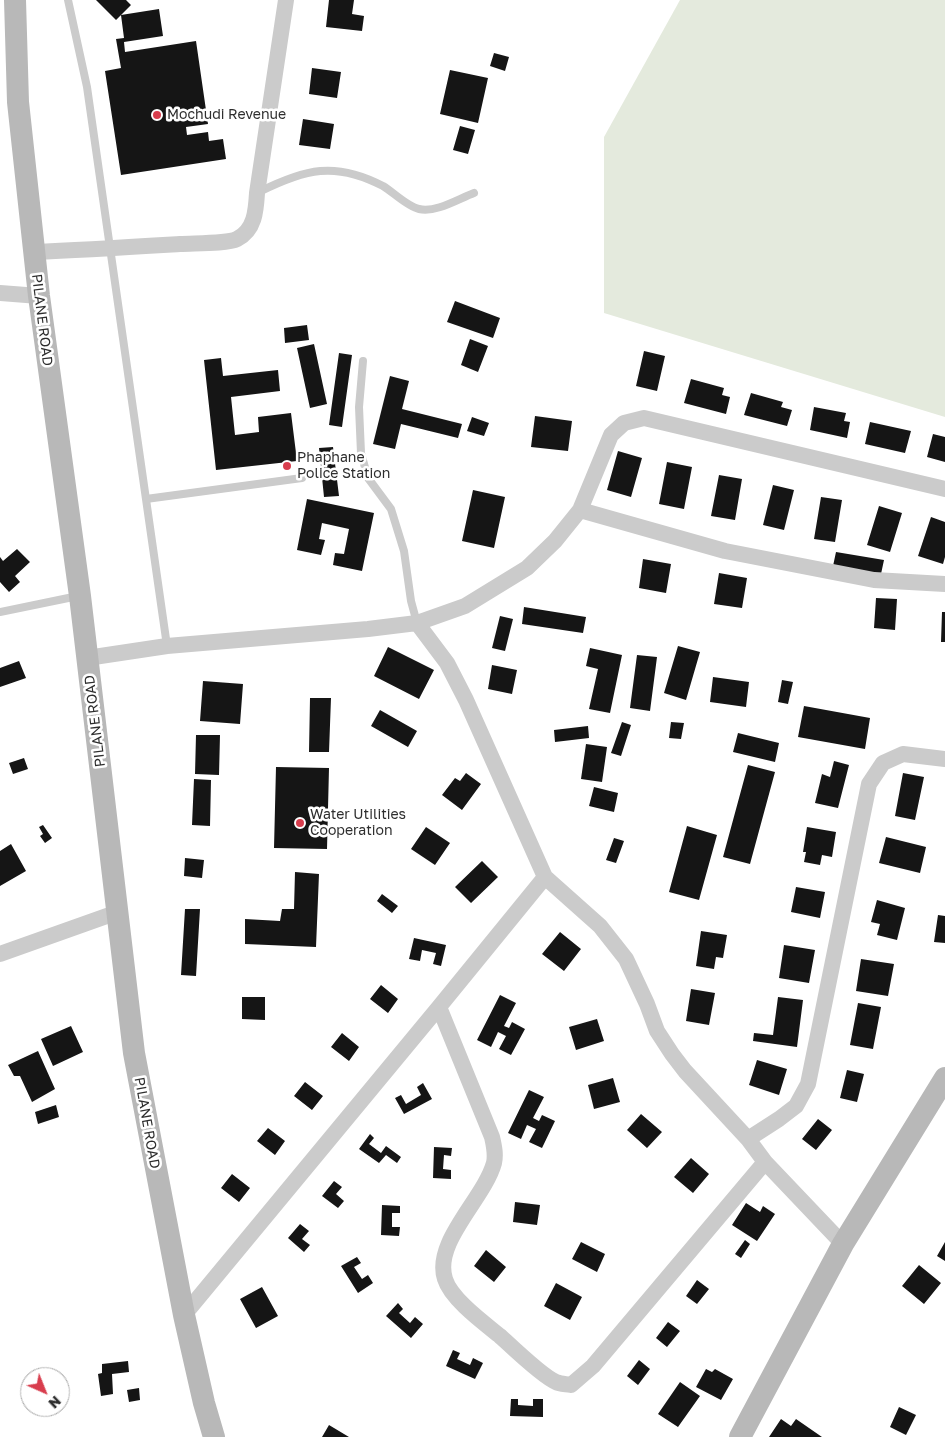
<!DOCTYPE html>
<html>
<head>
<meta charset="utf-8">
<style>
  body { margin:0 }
  #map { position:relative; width:945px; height:1437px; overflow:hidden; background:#fff; font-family:"Golos Text",sans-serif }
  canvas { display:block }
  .north { position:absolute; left:20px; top:1367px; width:50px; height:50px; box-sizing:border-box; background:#fff; border:1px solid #ababab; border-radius:50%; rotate:136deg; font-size:14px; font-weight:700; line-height:20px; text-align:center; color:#2e2e2e }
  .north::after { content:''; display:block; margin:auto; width:18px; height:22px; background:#d83d4d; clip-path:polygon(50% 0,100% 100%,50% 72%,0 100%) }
</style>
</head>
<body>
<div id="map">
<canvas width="945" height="1437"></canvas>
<div class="north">N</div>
</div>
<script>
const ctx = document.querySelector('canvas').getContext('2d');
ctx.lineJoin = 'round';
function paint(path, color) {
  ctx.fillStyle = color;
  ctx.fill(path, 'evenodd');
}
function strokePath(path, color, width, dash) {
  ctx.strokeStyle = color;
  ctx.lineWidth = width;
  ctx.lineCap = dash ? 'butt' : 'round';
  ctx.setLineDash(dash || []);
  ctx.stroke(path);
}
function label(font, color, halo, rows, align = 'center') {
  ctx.font = font + ' "Golos Text",sans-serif';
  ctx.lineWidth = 5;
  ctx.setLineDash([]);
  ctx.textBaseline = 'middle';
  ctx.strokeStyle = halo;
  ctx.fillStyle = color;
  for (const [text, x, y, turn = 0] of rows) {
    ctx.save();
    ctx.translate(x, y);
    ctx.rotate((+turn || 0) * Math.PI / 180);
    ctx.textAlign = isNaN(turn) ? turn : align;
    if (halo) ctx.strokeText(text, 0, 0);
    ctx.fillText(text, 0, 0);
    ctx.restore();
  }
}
const green = new Path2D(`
  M680,0H945V417L604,313V137Z`);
const building = new Path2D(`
  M96,0H126L131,5L116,20Z
  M329,0H354L352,14L364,16L362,31L326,27Z
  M159,9L163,36L124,42L125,52L196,41L208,124L186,127L187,135L208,132L209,141L223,139L226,159L121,175L105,71L121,68L116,39L124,38L121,15Z
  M494,53L509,57L505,71L490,66Z
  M312,68L341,72L337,98L309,94Z
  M450,70L488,78L478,123L440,114Z
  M303,119L334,124L330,149L299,145Z
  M460,126L475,130L468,154L453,150Z
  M455,301L500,318L493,338L447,322Z
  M307,325L309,340L285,343L284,328Z
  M470,339L488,346L478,372L461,365Z
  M314,344L327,404L310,408L297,348Z
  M644,351L665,356L657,391L636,386Z
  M339,353L352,355L342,427L329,425Z
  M221,358L223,376L278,370L280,391L231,397L235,435L259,432L258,417L291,413L297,461L216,470L204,360Z
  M390,376L409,381L402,409L462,424L458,438L401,424L395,449L373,444Z
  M691,379L724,388L722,395L730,397L726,414L684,403Z
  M751,393L783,402L781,407L792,410L787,426L744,415Z
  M814,407L846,413L844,421L850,422L847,438L810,430Z
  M535,416L572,421L568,451L531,447Z
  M472,417L489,423L484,436L467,431Z
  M870,422L911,431L905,453L865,444Z
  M933,434L945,437V462L927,457Z
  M333,447L339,496L324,497L319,448Z
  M618,451L642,458L631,497L607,490Z
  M667,462L692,467L684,509L659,504Z
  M719,475L742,479L735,520L711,516Z
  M773,485L794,490L784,530L763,525Z
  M473,490L505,497L494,548L462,541Z
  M821,497L842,500L835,542L814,539Z
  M307,499L374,513L362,571L333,565L335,553L344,554L349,529L322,523L319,539L325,540L321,555L297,550Z
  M879,506L902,513L890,552L867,545Z
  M931,517L945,522V557L943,564L918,556Z
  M17,549L30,562L15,576L20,582L9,592L0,582V557L3,561Z
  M836,552L884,560L881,574L833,566Z
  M643,559L671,564L666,593L639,588Z
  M719,573L747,578L742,608L714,604Z
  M876,598L897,599L895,630L874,628Z
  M524,607L586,617L583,633L522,624Z
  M942,612H945V642H941Z
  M500,616L513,619L505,651L492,648Z
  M678,646L700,652L686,700L664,693Z
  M388,647L434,670L419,699L374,676Z
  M590,648L622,655L610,713L589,709L598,669L586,666Z
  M637,655L657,657L650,711L630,708Z
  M19,661L26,678L0,687V668Z
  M492,665L517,670L512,694L488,689Z
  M713,677L749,682L746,707L710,702Z
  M782,680L793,682L788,704L778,702Z
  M203,681L243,684L240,724L200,721Z
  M310,698H331L329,752H309Z
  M804,706L870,718L865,749L798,737Z
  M380,710L417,731L408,747L371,726Z
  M622,722L631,725L621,756L611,753Z
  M671,722L684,723L681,739L669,738Z
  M588,726L589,738L555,742L554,730Z
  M738,733L779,743L775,762L733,752Z
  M196,735H220L219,775L195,774Z
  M586,744L607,747L602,782L581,779Z
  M24,758L28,769L13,774L9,763Z
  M834,761L849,765L838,808L815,803L822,774L830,777Z
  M748,765L775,772L750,864L723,857Z
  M276,767L329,768L327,849L274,848Z
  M466,773L481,784L462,810L442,795L455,778L460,781Z
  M903,773L924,777L915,820L895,816Z
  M194,779L211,780L210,826L192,825Z
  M594,787L618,793L614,812L589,806Z
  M43,825L52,838L45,843L40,836L43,834L39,827Z
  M687,826L717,835L699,900L669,892Z
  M426,827L450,843L435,865L411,849Z
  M807,827L836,832L832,857L822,855L820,865L804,862L806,852H803Z
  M886,837L926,847L920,873L879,863Z
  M614,838L624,841L616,863L606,860Z
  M11,844L26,871L0,886V851Z
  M185,858L204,860L202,878L184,876Z
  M482,861L498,877L471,903L455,887Z
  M295,872L319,874L316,947L245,944V919L280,921L282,909H294Z
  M796,887L825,892L820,918L791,912Z
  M382,894L398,906L392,913L377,901Z
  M877,900L905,908L897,940L877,935L880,924L871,922Z
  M185,909H200L196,976L181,975Z
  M938,915L945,916V943L934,942Z
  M701,931L727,935L723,958L716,957L714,969L696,966Z
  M560,932L581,949L564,971L542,954Z
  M414,938L446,945L441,966L433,964L436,953L422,950L420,961L409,959Z
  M784,945L815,950L809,983L779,978Z
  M861,959L894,964L888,996L856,991Z
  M381,985L398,999L388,1013L370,999Z
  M691,989L715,993L709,1025L686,1021Z
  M500,995L516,1003L504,1026L509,1028L512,1022L525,1029L511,1055L499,1049L506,1036L498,1032L491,1047L477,1040Z
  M242,997H265V1020L242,1019Z
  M778,997L803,1000L797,1047L753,1041L754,1033L773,1035Z
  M858,1003L881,1007L873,1049L850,1045Z
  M597,1019L604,1041L576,1050L569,1027Z
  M71,1026L83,1052L53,1066L41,1039Z
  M342,1033L359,1047L349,1061L331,1047Z
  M38,1051L55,1089L32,1102L20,1076H14L8,1065Z
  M757,1060L787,1069L779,1095L749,1085Z
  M847,1070L864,1074L857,1102L840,1098Z
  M613,1078L620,1102L594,1109L588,1085Z
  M305,1082L323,1096L312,1110L294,1096Z
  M423,1083L432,1099L404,1114L395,1098L401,1095L406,1104L421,1095L417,1087Z
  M529,1090L544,1097L533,1118L539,1121L542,1115L555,1121L542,1148L529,1142L536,1129L527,1125L521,1139L508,1133Z
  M56,1105L59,1117L38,1124L35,1112Z
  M641,1114L662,1132L647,1148L627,1130Z
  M818,1119L832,1130L816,1150L802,1139Z
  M268,1128L285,1141L275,1155L257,1141Z
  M370,1134L374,1138L369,1144L381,1153L386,1146L401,1157L397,1163L386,1155L379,1163L359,1149Z
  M434,1147L452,1148L451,1156L444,1155L443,1169L451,1170V1179L433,1178Z
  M691,1158L709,1174L693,1193L674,1177Z
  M232,1174L250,1188L239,1202L221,1188Z
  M334,1181L342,1187L336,1194L344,1201L338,1208L322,1196Z
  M515,1202L540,1205L537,1225L513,1222Z
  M746,1203L760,1212L763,1206L775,1214L757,1241L732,1225Z
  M382,1205L400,1206V1213H392V1227H400L399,1236L381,1235Z
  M300,1224L309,1231L302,1239L310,1245L304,1252L288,1238Z
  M745,1240L750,1244L741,1258L735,1254Z
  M581,1242L605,1254L597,1272L572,1259Z
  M945,1242V1261L937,1256Z
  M486,1250L506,1267L494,1282L474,1266Z
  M357,1257L361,1263L354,1267L362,1279L368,1275L373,1283L358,1293L341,1266Z
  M919,1265L941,1283L924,1304L902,1286Z
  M697,1280L709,1289L697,1304L686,1296Z
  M556,1283L582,1297L570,1320L544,1306Z
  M262,1287L278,1316L256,1328L240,1299Z
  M398,1303L403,1309L399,1313L410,1323L415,1317L423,1324L411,1338L386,1316Z
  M668,1322L680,1331L667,1347L656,1338Z
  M453,1350L460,1353L457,1359L470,1365L473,1358L483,1363L475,1379L446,1366Z
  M639,1360L650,1369L638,1385L627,1376Z
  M128,1361L129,1372L112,1374L113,1394L101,1396L98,1374L102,1373V1364Z
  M706,1369L712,1372L715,1369L733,1379L721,1400L696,1387Z
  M680,1382L700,1396L678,1427L658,1414Z
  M139,1388L140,1400L129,1402L127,1390Z
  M511,1399H518V1405L533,1406V1399H543V1417L510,1416Z
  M899,1407L916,1415L906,1435L890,1427Z
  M781,1419L791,1426L796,1419L822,1437H769Z
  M329,1425L349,1437H322Z`);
const lane = new Path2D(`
  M68,0L87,87L167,646
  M259,192C305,169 335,161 383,186C393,192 408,207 419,209C436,213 458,199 474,193
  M363,361L359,407L361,453L368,478L391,509L404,551L411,601L417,623
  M146,499L302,478
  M0,612L78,596`);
const street = new Path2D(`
  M34,252C83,250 131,247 180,244C193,243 227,244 237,239C255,230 256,210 257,193L286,0
  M0,293L39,296
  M580,510L725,551L874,580L945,584
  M417,623L447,663L466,700L545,877L600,926L626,959L647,1004L657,1031L672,1054L685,1071L748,1139L765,1162L843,1244
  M87,658L167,646L368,629L417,623L465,606L527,568L555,541L580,510L611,435L624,423L644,418L945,489
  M0,954L118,912
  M439,1007L492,1137C494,1146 496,1154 494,1163C484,1199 433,1242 445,1279C451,1299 484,1323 500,1336C512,1347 543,1377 556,1382C560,1384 566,1384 571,1385L593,1366L765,1162
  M748,1139L779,1119L796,1106L808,1084L869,784L883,763L903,754L945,759
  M184,1315L439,1007L545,877`);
const secondary = new Path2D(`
  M15,0L18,102L39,296L80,596L134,1053L184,1315L204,1403L214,1437
  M740,1437L843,1244L945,1078`);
const markers = [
  [157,115,5,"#d83d4d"],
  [287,466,5,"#d83d4d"],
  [300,823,5,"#d83d4d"]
];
const poiNames = [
  ["Mochudi Revenue",167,115],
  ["Phaphane",297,458],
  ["Police Station",297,474],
  ["Water Utilities",310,815],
  ["Cooperation",310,831]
];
const streetNames = [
  ["PILANE ROAD",42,320,83],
  ["PILANE ROAD",95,721,-97],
  ["PILANE ROAD",147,1123,80]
];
paint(green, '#e4eadd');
paint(building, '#151515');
strokePath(lane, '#cbcbcb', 8);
strokePath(street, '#cbcbcb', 16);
strokePath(secondary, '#b8b8b8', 22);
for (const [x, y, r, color] of markers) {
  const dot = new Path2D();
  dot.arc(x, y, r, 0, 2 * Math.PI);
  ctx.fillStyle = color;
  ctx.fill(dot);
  strokePath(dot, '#fff', 2);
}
label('14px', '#2e2e2e', '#fff', poiNames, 'left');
label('14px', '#2e2e2e', '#fff', streetNames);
</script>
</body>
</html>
